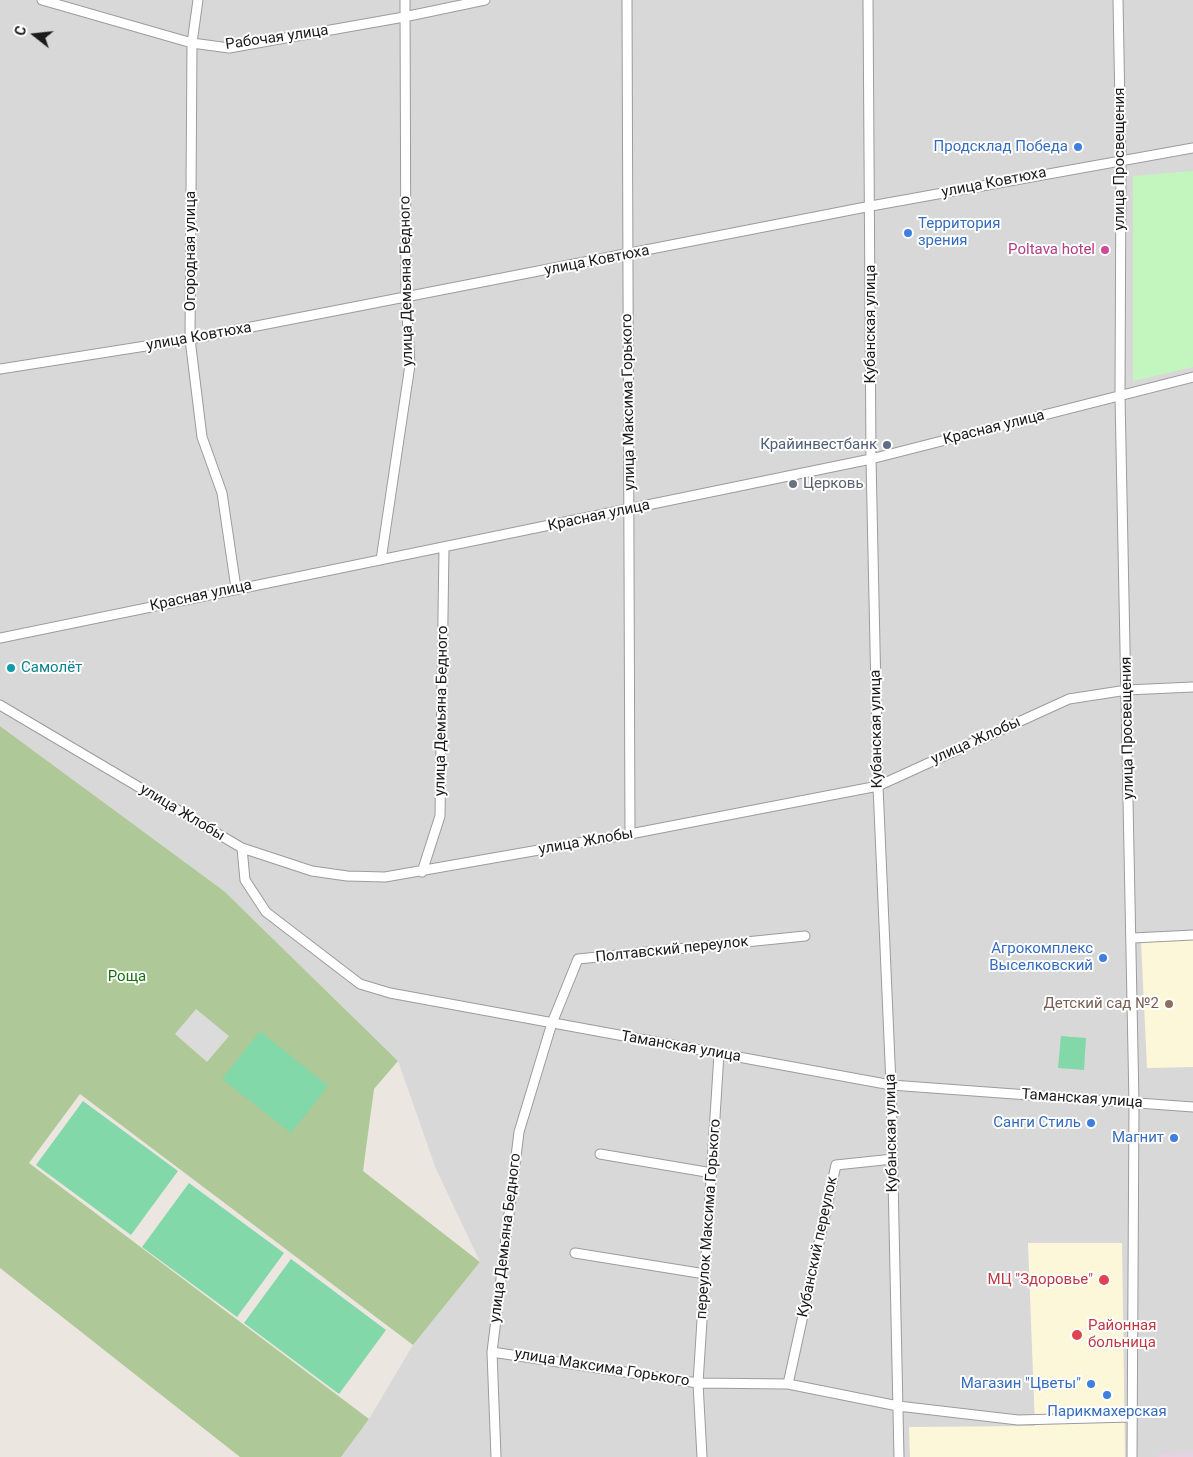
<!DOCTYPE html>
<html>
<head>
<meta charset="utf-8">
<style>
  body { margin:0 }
  #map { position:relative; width:1193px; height:1457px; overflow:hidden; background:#ece6e1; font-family:Roboto,sans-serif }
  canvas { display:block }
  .north { position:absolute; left:10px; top:10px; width:50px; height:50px; -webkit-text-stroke:4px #fff; paint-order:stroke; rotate:286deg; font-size:14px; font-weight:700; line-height:20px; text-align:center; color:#1b1b1b }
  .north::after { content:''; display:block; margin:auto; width:18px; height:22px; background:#1b1b1b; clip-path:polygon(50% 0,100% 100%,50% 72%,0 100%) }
</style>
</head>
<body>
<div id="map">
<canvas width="1193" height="1457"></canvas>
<div class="north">С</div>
</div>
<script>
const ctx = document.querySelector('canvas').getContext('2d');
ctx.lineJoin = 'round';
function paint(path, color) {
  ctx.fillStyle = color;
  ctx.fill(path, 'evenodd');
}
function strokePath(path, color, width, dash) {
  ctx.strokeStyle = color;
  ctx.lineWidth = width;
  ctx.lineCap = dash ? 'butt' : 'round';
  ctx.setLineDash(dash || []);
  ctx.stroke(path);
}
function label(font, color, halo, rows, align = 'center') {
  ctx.font = font + ' Roboto,sans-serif';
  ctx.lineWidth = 4;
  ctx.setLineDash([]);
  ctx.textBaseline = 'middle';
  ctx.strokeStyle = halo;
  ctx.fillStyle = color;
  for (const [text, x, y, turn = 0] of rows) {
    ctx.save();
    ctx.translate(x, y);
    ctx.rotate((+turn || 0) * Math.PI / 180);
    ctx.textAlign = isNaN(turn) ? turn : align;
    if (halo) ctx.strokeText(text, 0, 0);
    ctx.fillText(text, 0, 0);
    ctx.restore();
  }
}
const residential = new Path2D(`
  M0,0H1193V1457H341L369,1419L413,1345L480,1262L436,1169L398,1061L224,891L0,726Z`);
const industrial = new Path2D(`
  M1193,1452V1457H1158V1454Z`);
const education = new Path2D(`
  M1193,939V1067L1147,1068L1141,941Z
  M1028,1243H1122L1125,1457H910L909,1427L1035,1426Z`);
const forest = new Path2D(`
  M0,726L224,891L398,1061L374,1089L363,1171L480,1262L413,1345L80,1094L29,1163L369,1419L341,1457H240L0,1268Z`);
const park = new Path2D(`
  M1193,171V367L1133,381V176Z`);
const pitch = new Path2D(`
  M260,1031L328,1086L291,1133L222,1079Z
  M1061,1036L1086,1038L1084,1070L1058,1068Z
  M83,1101L178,1171L131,1235L36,1165Z
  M189,1183L284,1253L237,1317L142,1247Z
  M291,1259L386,1330L339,1394L244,1323Z`);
const parking = new Path2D(`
  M196,1009L229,1036L207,1062L175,1034Z`);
const minor = new Path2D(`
  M42,0L192,43L229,48L404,17L485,0
  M198,0L192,43L190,339L202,437L222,493L236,588
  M627,0L630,834
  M868,0L871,459L878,786L891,1085L899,1457
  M1118,0L1121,161L1120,396L1134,1103L1132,1457
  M0,369L190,339L871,206L1193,148
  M381,560L410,365L406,298L405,0
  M0,638L871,459L1193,377
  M0,705L242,848L312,871L347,876L385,877L630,834L878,786L1069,699L1127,690L1193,687
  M242,848L245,880L266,912L360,984L390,993L891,1085L1193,1107
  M422,872L440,816L444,548
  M1133,938L1193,935
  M600,1154L712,1173
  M575,1253L705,1274
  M492,1352L698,1383L788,1384L898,1406L1018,1420L1131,1417
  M788,1384L836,1165L893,1159
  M496,1457L492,1352L519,1132L552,1023L578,959L805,936
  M702,1457L698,1383L719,1054`);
const markers = [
  [1078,147,5,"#3f7fe0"],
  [908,233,5,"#3f7fe0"],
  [1105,250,5,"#d1479c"],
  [887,445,5,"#5c6f8a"],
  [793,484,5,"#6b7280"],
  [11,668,5,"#0f9aa8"],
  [1103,958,5,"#3f7fe0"],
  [1169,1004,5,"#8d6e63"],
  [1091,1123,5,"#3f7fe0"],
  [1174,1138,5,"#3f7fe0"],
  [1104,1280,6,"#e0444e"],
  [1077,1335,6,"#e0444e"],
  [1091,1384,5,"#3f7fe0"],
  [1107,1395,5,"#3f7fe0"]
];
const streetNames = [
  ["Рабочая улица",277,38,-8],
  ["улица Просвещения",1120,159,-90],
  ["улица Ковтюха",994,183,-11],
  ["Огородная улица",191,251,-90],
  ["улица Ковтюха",597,261,-11],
  ["улица Демьяна Бедного",407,281,-91],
  ["Кубанская улица",871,324,-90],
  ["улица Ковтюха",199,337,-10],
  ["улица Максима Горького",629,402,-91],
  ["Красная улица",994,428,-14],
  ["Красная улица",599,516,-12],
  ["Красная улица",201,596,-12],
  ["улица Демьяна Бедного",442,711,-89],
  ["улица Просвещения",1128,728,-91],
  ["Кубанская улица",877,729,-91],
  ["улица Жлобы",976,741,-24],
  ["улица Жлобы",182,813,31],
  ["улица Жлобы",586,842,-10],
  ["Полтавский переулок",672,950,-6],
  ["Таманская улица",681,1047,10],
  ["Таманская улица",1082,1099,4],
  ["Кубанская улица",892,1133,-91],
  ["переулок Максима Горького",709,1219,-86],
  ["улица Демьяна Бедного",506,1238,-83],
  ["Кубанский переулок",818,1247,-78],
  ["улица Максима Горького",602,1368,9]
];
const shopNames = [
  ["Продсклад Победа",1068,147],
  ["Территория",918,224,"left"],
  ["зрения",918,241,"left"],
  ["Агрокомплекс",1093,949],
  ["Выселковский",1093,966],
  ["Санги Стиль",1081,1123],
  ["Магнит",1164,1138],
  ["Магазин \"Цветы\"",1081,1384],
  ["Парикмахерская",1107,1412,"center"]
];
const hotelNames = [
  ["Poltava hotel",1095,250]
];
const serviceNames = [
  ["Крайинвестбанк",877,445]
];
const worshipNames = [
  ["Церковь",803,484]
];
const cultureNames = [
  ["Самолёт",21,668]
];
const parkNames = [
  ["Роща",127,977]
];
const educationNames = [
  ["Детский сад №2",1159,1004]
];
const healthNames = [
  ["МЦ \"Здоровье\"",1093,1280],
  ["Районная",1088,1326,"left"],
  ["больница",1088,1343,"left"]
];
paint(residential, '#d9d8d8');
paint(industrial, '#e5d3e4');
paint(education, '#fdf7d9');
paint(forest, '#aec997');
paint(park, '#c3f5be');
paint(pitch, '#82d8a8');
paint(parking, '#dbdbdb');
strokePath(minor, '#9c9c9c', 11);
strokePath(minor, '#fff', 9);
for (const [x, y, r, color] of markers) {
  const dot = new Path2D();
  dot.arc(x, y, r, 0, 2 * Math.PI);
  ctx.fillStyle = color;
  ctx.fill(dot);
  strokePath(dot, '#fff', 2);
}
label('15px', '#1b1b1b', '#fff', streetNames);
label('15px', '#366cbe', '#fff', shopNames, 'right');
label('15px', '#b23c85', '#fff', hotelNames, 'right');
label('15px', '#4e5e75', '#fff', serviceNames, 'right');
label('15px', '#5b616d', '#fff', worshipNames, 'left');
label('15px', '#0d838f', '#fff', cultureNames, 'left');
label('15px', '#197111', '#fff', parkNames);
label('15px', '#785e54', '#fff', educationNames, 'right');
label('15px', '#be3a42', '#fff', healthNames, 'right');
</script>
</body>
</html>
